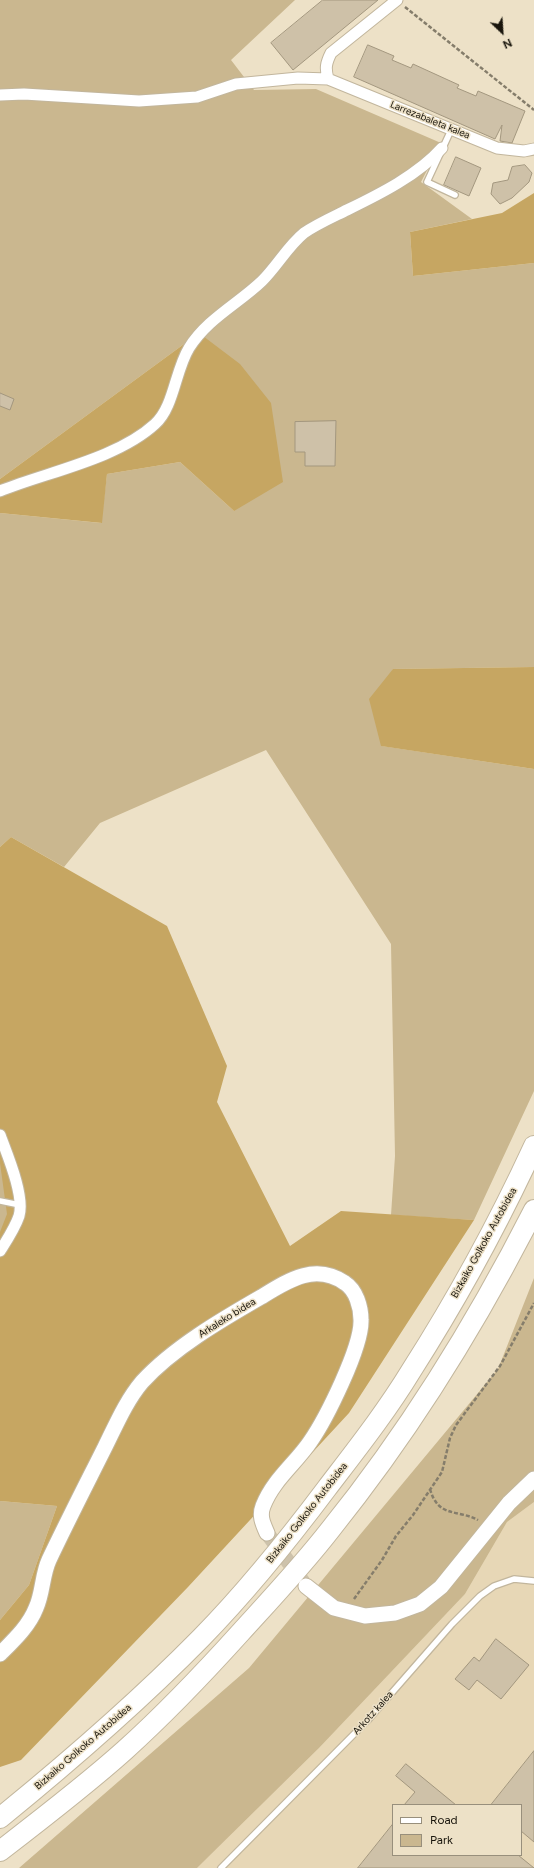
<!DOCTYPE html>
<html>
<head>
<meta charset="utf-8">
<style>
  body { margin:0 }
  #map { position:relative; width:534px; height:1868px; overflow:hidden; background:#ede1c7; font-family:Figtree,sans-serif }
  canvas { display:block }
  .legend { position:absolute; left:392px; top:1804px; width:130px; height:52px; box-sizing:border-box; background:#ede1c7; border:1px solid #988f7c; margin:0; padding:5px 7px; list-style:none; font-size:12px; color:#19150c }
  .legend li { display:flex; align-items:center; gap:8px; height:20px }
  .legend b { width:20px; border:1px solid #988f7c }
  .north { position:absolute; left:482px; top:12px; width:40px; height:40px; -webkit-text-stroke:3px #ede1c7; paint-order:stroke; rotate:155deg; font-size:11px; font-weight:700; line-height:16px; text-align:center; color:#19150c }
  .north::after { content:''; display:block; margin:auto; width:14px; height:18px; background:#19150c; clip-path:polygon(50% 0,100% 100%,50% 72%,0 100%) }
</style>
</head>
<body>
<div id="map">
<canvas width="534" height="1868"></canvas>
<ul class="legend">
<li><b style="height:5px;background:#fff"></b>Road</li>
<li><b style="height:11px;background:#cab78f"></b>Park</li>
</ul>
<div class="north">N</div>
</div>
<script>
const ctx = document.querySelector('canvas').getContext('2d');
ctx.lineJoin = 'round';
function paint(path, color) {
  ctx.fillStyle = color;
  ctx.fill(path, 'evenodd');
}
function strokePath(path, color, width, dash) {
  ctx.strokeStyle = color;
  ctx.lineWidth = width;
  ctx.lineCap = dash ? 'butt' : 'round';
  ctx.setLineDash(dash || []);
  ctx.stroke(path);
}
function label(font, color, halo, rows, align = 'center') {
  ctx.font = font + ' Figtree,sans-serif';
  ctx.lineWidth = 3;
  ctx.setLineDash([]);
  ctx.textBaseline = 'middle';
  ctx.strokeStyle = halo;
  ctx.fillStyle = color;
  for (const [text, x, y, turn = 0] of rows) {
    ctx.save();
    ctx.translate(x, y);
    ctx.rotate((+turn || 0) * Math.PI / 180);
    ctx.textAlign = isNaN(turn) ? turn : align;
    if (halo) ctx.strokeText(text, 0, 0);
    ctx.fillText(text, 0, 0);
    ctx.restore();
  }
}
const built = new Path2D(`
  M534,1502V1868H197L319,1748L465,1594L507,1522ZM393,1805H521V1855H393Z`);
const green = new Path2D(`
  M0,0H295L231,60L254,90L316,89L441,143L421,182L472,219L410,232L413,276L534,263V667L393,669L382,746L534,769V1091L474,1220L391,1215L395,1156L391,944L266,750L100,823L64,867L11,837L0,847V513L101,523L107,474L180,462L234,511L199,333L0,479Z
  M0,1147L14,1194L0,1243Z
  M534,1278V1502L507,1522L465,1594L319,1748L197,1868H19L249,1668L498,1369Z
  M0,1501L57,1506L29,1585L0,1620Z`);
const forest = new Path2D(`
  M534,193V263L413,276L410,232L502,213Z
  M199,333L240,364L271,403L283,482L234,511L180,462L107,474L102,523L0,513V479Z
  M534,667V769L381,746L369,699L393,669Z
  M11,837L167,926L227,1066L217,1102L290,1246L341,1211L474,1220L349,1413L188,1587L21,1760L0,1767V1620L29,1585L57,1506L0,1501V1232L7,1214L0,1163V847Z`);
const building = new Path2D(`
  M323,0H378L293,70L271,43Z
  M368,45L394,56L392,60L411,68L413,64L459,85L457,88L476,96L478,91L525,111L512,143L500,141L502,125L495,139L354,77Z
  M456,157L481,168L469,196L444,185Z
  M525,165L532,173L529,182L512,198L500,204L491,194L493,183L508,180L512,167Z
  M0,393L14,399L10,410L0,406Z
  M336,421L335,466H305V452H295V422Z
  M496,1639L529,1665L501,1699L477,1680L469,1690L455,1679L474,1657L479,1661Z
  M534,1751V1842L521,1831V1805H491Z
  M406,1764L456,1805H404L415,1792L396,1776Z
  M393,1824V1855H518L534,1868H358Z`);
const secondaryTunnel = new Path2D(`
  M267,1533L306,1586`);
const path = new Path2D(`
  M405,7L534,110
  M430,1489C438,1518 457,1509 478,1520
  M354,1599L382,1560L396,1536L413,1515L442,1472L450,1438L456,1425L500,1366L534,1303`);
const lane = new Path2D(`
  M452,128L427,182L455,195
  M0,1201L20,1205
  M221,1868L368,1720L452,1624L480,1596L494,1586L514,1579L534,1581`);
const street = new Path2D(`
  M328,79C325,68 326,63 331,53L397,0
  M0,95L24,94L139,101L197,97L236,84L298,78L328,79L497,148L524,151L534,149
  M0,491C47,472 117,459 155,424C174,407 175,371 189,348C207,319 238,304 262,281C277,266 288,246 304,233C317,224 333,217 347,210C380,194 418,175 442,148
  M0,1135C7,1154 25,1196 19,1216C15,1228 7,1240 0,1251`);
const secondary = new Path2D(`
  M306,1586L334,1608L365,1616L395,1613L420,1604L441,1587L509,1503L534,1479
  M0,1654C14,1640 29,1626 36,1608C43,1593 42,1575 49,1560C67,1522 86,1485 105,1447C116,1425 126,1401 142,1382C173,1348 221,1320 261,1297C287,1281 315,1262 345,1283C356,1290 361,1307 361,1320C362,1347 326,1419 310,1442C295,1464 273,1480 263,1506C259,1516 263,1524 267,1533`);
const highway = new Path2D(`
  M0,1818C70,1761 138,1702 201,1638C247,1591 288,1540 327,1488C356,1450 386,1412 411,1371C457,1299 498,1224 534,1146
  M0,1851C43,1818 86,1785 125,1750C166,1713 204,1673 241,1632C271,1599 302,1566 330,1530C409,1432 477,1322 534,1210`);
const streetNames = [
  ["Larrezabaleta kalea",430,120,22],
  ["Bizkaiko Golkoko Autobidea",484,1243,-61],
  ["Arkaleko bidea",227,1318,-32],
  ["Bizkaiko Golkoko Autobidea",307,1513,-52],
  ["Arkotz kalea",373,1713,-48],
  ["Bizkaiko Golkoko Autobidea",83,1747,-41]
];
paint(built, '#e7d7b6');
paint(green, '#cab78f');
paint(forest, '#c6a662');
paint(building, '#cec1a8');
strokePath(building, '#a3977f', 1);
strokePath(secondaryTunnel, '#cdc2ab', 15, [15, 8]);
strokePath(lane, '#c2b69d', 8);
strokePath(street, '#c2b69d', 13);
strokePath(secondary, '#c2b69d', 17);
strokePath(highway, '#c2b69d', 22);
strokePath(path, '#857d6b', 2.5, [4, 2]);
strokePath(lane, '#fff', 5.5);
strokePath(street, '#fff', 11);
strokePath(secondary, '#fff', 15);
strokePath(highway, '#fff', 20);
label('10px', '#19150c', '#ede1c7', streetNames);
</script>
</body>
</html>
